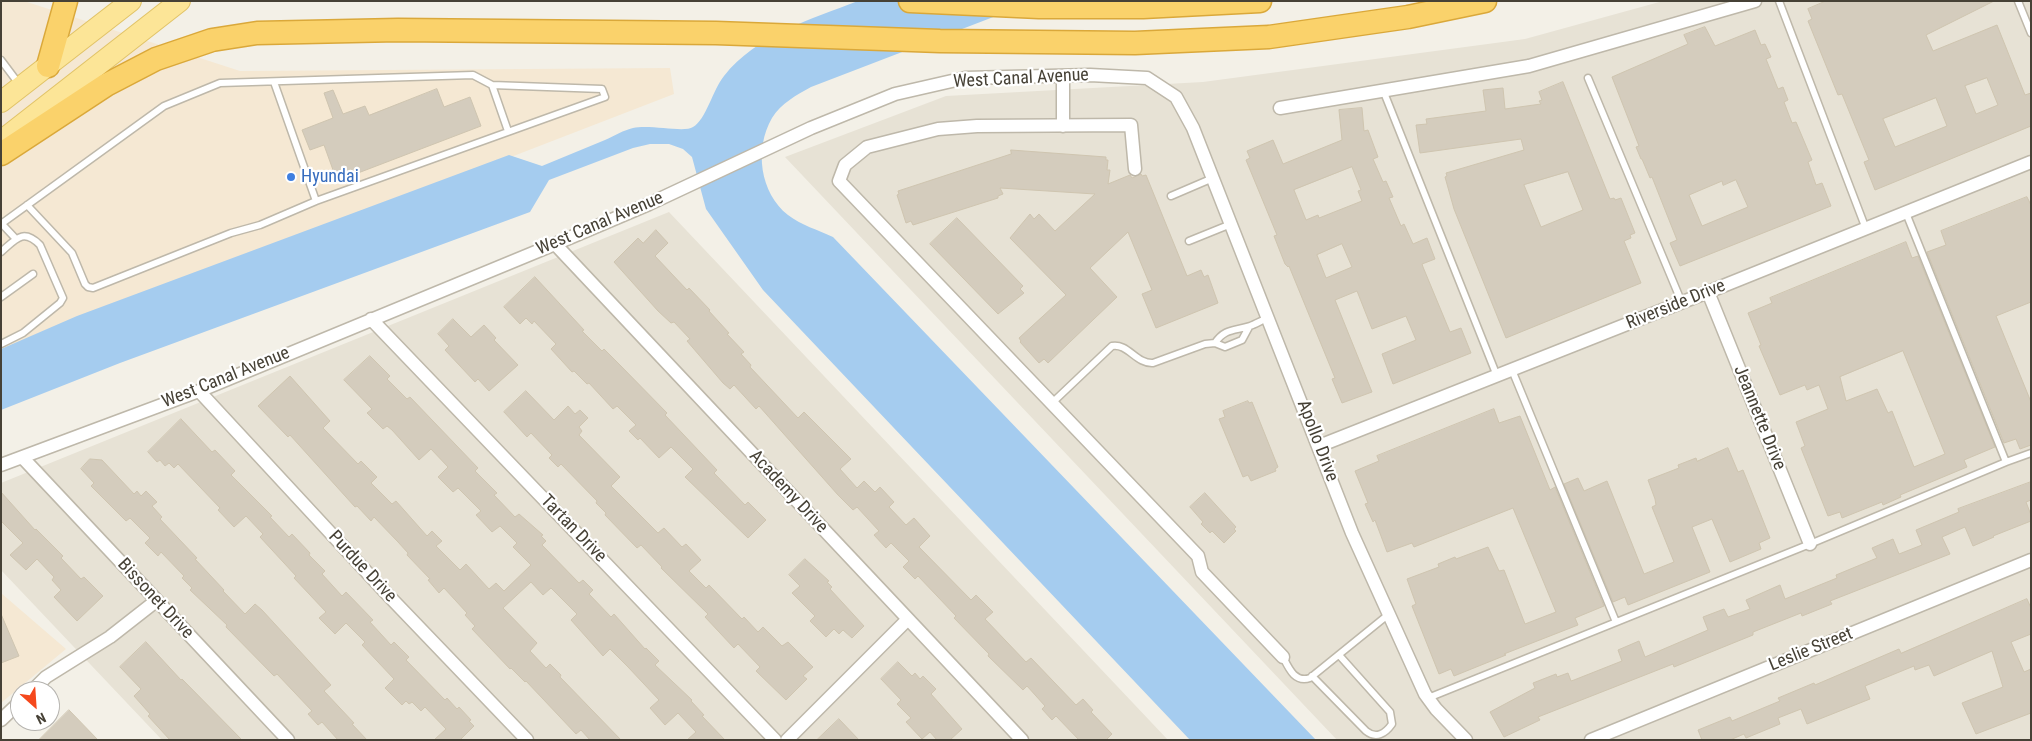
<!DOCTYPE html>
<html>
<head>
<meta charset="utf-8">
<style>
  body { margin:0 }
  #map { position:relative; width:2032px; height:741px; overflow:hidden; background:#f3f0e7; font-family:"Roboto Condensed",sans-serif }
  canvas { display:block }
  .frame { position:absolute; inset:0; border:2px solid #464136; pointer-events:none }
  .north { position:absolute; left:10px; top:681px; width:50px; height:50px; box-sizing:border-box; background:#fff; border:1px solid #b5b3af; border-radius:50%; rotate:154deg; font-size:14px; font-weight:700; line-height:20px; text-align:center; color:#464136 }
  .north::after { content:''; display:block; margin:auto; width:18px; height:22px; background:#f5481c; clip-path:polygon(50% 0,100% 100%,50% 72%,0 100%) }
</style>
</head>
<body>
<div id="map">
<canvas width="2032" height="741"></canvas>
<div class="frame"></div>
<div class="north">N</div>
</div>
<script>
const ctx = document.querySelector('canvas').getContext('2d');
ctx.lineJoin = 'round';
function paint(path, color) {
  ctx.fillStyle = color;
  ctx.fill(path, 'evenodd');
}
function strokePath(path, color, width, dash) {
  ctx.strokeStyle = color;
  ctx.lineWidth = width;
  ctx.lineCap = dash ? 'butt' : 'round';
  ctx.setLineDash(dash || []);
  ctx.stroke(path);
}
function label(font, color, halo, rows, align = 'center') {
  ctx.font = font + ' "Roboto Condensed",sans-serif';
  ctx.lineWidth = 4.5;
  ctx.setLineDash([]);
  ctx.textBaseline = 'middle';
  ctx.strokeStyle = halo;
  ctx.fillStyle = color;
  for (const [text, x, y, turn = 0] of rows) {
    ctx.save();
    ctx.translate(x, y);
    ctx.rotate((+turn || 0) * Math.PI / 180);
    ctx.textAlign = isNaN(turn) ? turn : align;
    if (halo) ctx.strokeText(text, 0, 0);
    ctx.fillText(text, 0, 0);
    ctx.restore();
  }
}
const residential = new Path2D(`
  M1663,1H2031V740H1337L785,157L946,96L1203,82L1525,39Z
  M669,212L1168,740H162L1,570V483Z`);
const commercial = new Path2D(`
  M1,1H24L240,71L670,68L674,94L1,354Z
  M1,593L66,649L1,703Z`);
const water = new Path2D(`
  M858,1H1035L811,87C797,95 781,103 772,118C754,149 760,193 788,215C801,225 818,230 833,237L1316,740H1190L763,290L706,209L692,157L683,149L669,144H650L633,148L549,180L530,212L120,363L1,410V349L77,316L509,155L542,166C563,157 584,149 605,140C614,136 624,130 633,128C650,124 684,133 693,127C706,120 713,89 724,76C756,35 812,19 858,1Z`);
const building = new Path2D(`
  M1826,1H1994L1926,35L1933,51L1997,25L2025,95L2031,93V126L1875,190L1864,162L1869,160L1842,94L1838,95L1808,21L1812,19L1808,9ZM1987,78L1998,105L1976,114L1965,86ZM1936,98L1947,126L1895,147L1883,119Z
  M1705,27L1715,46L1755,30L1761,45L1765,44L1771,57L1766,59L1778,89L1783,87L1788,100L1784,102L1792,123L1796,122L1812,160L1808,162L1816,185L1822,183L1831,206L1680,266L1670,243L1677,240L1652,177L1650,178L1642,159H1641L1636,147L1639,146L1612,77L1688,44L1684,35ZM1736,180L1748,207L1702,226L1689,195L1722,181L1723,185Z
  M1563,82L1610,199L1614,198L1615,200L1621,198L1635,233L1630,235L1631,238L1624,241L1641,283L1506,338L1454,209L1445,177L1447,176L1446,173L1524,150L1521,139L1420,153L1416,125L1427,124L1426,119L1486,111L1483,90L1503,88L1505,109L1541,104L1539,101L1542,100L1539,92ZM1568,172L1583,210L1541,227L1524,185Z
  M437,89L444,107L470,97L481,126L337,181L324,145L310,150L302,130L333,118L324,93L333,90L343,114L365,106L369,115Z
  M1362,108L1364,131L1368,130L1378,157L1373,159L1383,182L1386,181L1393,197L1389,198L1401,226L1404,224L1413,244L1427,238L1435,259L1422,264L1423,267L1450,332L1461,328L1471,353L1393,384L1382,354L1416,340L1406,316L1372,329L1357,291L1335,300L1372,392L1342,403L1332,379L1335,378L1289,266L1288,267L1285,264L1274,236L1277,235L1246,160L1250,158L1247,151L1273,140L1283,164L1342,140L1339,110ZM1352,167L1361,190L1358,191L1362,201L1319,218L1318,215L1306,220L1294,190ZM1342,244L1352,267L1326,278L1317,255Z
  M1011,150L1106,157V160H1108L1107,170H1110L1108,184L1130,175L1132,178L1141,174L1142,176L1146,175L1187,276L1201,270L1204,277L1208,275L1218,303L1156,328L1142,294L1152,290L1128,232L1090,268L1117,297L1048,363L1044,359L1039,363L1020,342L1021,341L1019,338L1066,295L1010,238L1030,214L1034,219L1039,214L1055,231L1095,194L1000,188L1003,194L998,196V198L913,225L911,221L906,223L897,195L899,194L898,191L1011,154Z
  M2027,197L2031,205V302L1996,316L2031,402V445L2020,449L2016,439L2004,443L1927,252L1946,245L1941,231Z
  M957,218L1023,286L1020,289L1024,293L998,314L930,244Z
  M656,230L668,243L655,256L687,290L689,288L710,310L709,311L729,333L727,334L744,352L741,354L751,365L750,367L798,418L804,412L851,459L840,469L857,488L864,481L875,492L880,487L894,502L889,507L906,525L914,518L930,536L919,547L971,600L976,595L993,612L985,619L1026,662L1031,658L1076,705L1083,699L1093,710L1091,712L1112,734L1106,740H1079L1056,716L1052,720L1042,709L1045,706L1027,686L1023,690L988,656L989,654L954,618L956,616L918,576L915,579L903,567L909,561L891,543L886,548L874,535L879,531L857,507L853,510L838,495L759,406L756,409L734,385L730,389L723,383L687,341L690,339L674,322L671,323L658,311L614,262L638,238L643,243Z
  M1906,242L1912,258L1918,256L1995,447L1964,460L1967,467L1900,495L1901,497L1883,505L1882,502L1842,518L1840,512L1828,516L1801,448L1805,446L1796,422L1828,409L1819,385L1807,390L1805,385L1780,395L1759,346L1761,345L1748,313L1772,303L1770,298ZM1903,351L1945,454L1914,467L1892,411L1888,413L1877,389L1846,401L1840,377Z
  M535,277L584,330L582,331L602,351L604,349L619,364L667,413L665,415L717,470L714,473L745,505L748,502L766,520L748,538L685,477L693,469L671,447L659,458L640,438L638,440L629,431L636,425L617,406L613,409L589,383L587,384L574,371L572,372L551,349L556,344L534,321L532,324L526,318L520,324L504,307Z
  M453,319L471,337L484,325L496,338L494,340L518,365L489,391L478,379L475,382L445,350L449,346L438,334Z
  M370,356L390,376L387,379L407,399L410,397L478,468L475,471L497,493L494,495L515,517L519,514L543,535L541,536L546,541L542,545L579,583L583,580L593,590L589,594L611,617L614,614L645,649L646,648L659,661L655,665L692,700L691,701L704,715L702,716L725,740H687L696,732L678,713L665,725L650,708L659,700L628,667L610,649L603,656L571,620L577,614L551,588L543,595L531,582L503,608L537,643L530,651L546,668L550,664L561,675L560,677L621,740H590L581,730L576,734L526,681L525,682L511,668L510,669L472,629L475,626L465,615L467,613L444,588L439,593L428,580L430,579L407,555L408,553L398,542L374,517L371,521L357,506L355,507L290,435L288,437L258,406L290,376L330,421L323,428L358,464L361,461L377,477L371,483L392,504L396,501L427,536L432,531L442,541L436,546L460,570L466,564L489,589L496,583L504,591L531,565L513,547L517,543L500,526L492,532L476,515L481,511L458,488L453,492L438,477L448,467L431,449L419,460L392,430L387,426L383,429L367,413L372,409L344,380Z
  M526,391L554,420L568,406L575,414L580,410L588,418L579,427L582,431L579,435L620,477L611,486L658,533L664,528L682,547L686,544L701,560L689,571L706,588L709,585L742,619L744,617L758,632L763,627L782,646L788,642L813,667L803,676L807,679L786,700L756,671L760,667L738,644L734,648L705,617L708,614L661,568L662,567L641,545L637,548L605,515L606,513L596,503L597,501L561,464L558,467L549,458L552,455L531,433L527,437L504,412Z
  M1248,401L1249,403L1252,402L1278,467L1275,469L1276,471L1251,481L1248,475L1243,477L1219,419L1225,417L1223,411Z
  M1494,409L1499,423L1520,416L1550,490L1555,487L1604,606L1575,618L1578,625L1504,654L1506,655L1454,676L1451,669L1439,674L1412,606L1416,604L1407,579L1439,567L1438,564L1455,557L1456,559L1488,547L1499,571L1504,570L1525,624L1556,612L1513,508L1414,547L1412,543L1387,552L1375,520L1373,522L1365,504L1368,503L1355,471L1379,461L1377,456Z
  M181,419L212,452L215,450L235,471L231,475L272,516L270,517L289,537L292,534L310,553L309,555L325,571L322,574L342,596L346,592L373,620L370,622L391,645L394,642L409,657L406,660L445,700L447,698L457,709L459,707L471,720L469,721L474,726L460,740H434L446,729L425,707L421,711L412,702L409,704L406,701L402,705L385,688L394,679L362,645L365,642L346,623L335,634L319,618L326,612L294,578L296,576L260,537L263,534L246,516L234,527L218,510L220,508L178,464L174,468L169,463L165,466L160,460L157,462L148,452Z
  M1728,448L1738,472L1743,470L1770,538L1759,543L1761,549L1730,562L1712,519L1692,527L1710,572L1628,605L1625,597L1613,602L1564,484L1578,478L1584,491L1607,481L1644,574L1674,562L1652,507L1656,505L1655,499L1648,480L1679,468L1678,465L1696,458L1697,461Z
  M90,459L102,460L134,494L137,491L141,496L146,491L157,502L152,506L162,517L160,519L197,558L195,559L224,590L223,591L245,614L255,604L262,610L331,685L324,691L354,723L352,724L367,740H338L322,722L318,725L308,714L312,711L277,674L274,676L226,627L227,625L190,590L192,588L182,578L184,576L161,552L158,556L145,543L150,538L130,518L126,521L91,486L94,483L81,469Z
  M2031,482V500L2026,502L2031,515V521L1993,536L1994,537L1973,546L1965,527L1942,537L1950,554L1830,601L1832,604L1802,616L1801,613L1753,632V635L1674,667L1673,664L1538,717L1540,720L1504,737L1490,712L1535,688L1533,683L1556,674L1557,677L1568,673L1571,681L1574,680L1622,661L1618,650L1639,641L1645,657L1708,630L1703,617L1724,609L1728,617L1750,609L1746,600L1780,585L1785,599L1837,578L1836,575L1877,558L1872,548L1893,539L1899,554L1922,545L1916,530L1959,512L1958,509Z
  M1,492L35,530L36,529L63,556L61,558L81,579L84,577L103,596L77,621L54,597L61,590L52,580L54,577L37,559L26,570L10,555L23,543L1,521Z
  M1205,493L1236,527L1234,529L1236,531L1224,543L1212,531L1210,533L1201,524L1203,522L1190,507Z
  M805,559L829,581L827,582L832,587L830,589L864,626L852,638L843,630L839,634L834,629L826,637L810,621L815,616L792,593L800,586L789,575Z
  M2027,599L2031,608V634L2011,642L2024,672L2031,669V713L1976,734L1962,703L2003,687L1992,651L1934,676L1929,665L1915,670L1914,666L1865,686L1870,699L1807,724L1801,709L1778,718L1780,724L1746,738L1744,734L1730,740H1702L1698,730L1730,717L1732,721L1780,701L1778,698L1814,683L1815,685L1899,649L1901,653Z
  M1,614L19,656L1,663Z
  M146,642L181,680L182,679L242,740H170L148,716L150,714L134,696L141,689L120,667Z
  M898,662L912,676L915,673L920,679L923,676L936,689L931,694L962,729L950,740H937L930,732L922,739L906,722L911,718L897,704L901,700L881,679Z
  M69,710L98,740H39Z
  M839,719L859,740H817Z`);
const service = new Path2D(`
  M1779,1L1866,229
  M2018,1L2031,33
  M1,60L19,84
  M1588,78L1682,303
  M1383,90L1497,376
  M1171,196L1213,178
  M316,201L605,97L602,89L492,85L508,131
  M27,205L72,253L85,284L88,287L93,288L231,233L260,225L316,201L274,82
  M1,224L164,106L220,83L473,75L492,85
  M2,224L16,239
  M1189,241L1231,224
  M1,252C16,239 23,228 40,245L63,298L60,303L23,333L1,344
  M1,297L33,274
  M1249,327L1242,340L1225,347L1215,343C1225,328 1235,331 1250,326C1256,324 1262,320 1268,318
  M1512,370L1616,622
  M1052,403L1112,346C1128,343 1136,364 1153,363L1205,344L1215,343
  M2006,462L2031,453
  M1283,657C1289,669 1295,683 1310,678L1389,614
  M1312,676L1366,731C1376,739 1385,734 1392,724L1390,712L1339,655
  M1428,698L1810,544L2006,462L1906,213`);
const minor = new Path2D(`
  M1063,76V126
  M1280,108L1529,66L1755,1
  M1135,169L1131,125L977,126L938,129L867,147L845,165L839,181L1198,556L1202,572L1283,657
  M555,244L1022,740
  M1708,292L1810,544
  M371,319L775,740
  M199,391L387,594L527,740
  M1319,446L1708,292L2031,162
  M22,457L288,740
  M1,465L199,391L555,244L649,204L811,128L895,94L965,78L1090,75L1147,78L1176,97L1193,128L1352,533L1425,694L1436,709L1466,740
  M32,691L46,677L110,637L156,601
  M1,720L20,702
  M787,740L907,620
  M1591,740L2031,560`);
const primary = new Path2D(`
  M1,102L131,1
  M1,141L180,1`);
const motorway = new Path2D(`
  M910,1L1039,7H1143L1260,1
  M48,66L66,1
  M1,154L106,85L156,59L212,40L257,33L398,30L716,33L940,41L1135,43L1269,37L1408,17L1485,1`);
const markers = [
  [291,177,5,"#3f7fe0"]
];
const streetNames = [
  ["West Canal Avenue",1021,79,-3],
  ["West Canal Avenue",600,224,-23],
  ["Riverside Drive",1676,305,-22],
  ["West Canal Avenue",226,378,-22],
  ["Jeannette Drive",1759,418,68],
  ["Apollo Drive",1317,441,69],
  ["Academy Drive",788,492,47],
  ["Tartan Drive",573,529,46],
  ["Purdue Drive",362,567,47],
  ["Bissonet Drive",155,599,47],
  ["Leslie Street",1811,650,-22]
];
const shopNames = [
  ["Hyundai",301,177]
];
paint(residential, '#e7e2d5');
paint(commercial, '#f5e8d3');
paint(water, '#a5ccef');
paint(building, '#d4ccbd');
strokePath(building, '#cfc5b0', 1);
strokePath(service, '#beb8aa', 9);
strokePath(minor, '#beb8aa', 15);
strokePath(primary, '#e1c367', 22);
strokePath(motorway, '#daa83a', 25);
strokePath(service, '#fff', 6);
strokePath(minor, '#fff', 12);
strokePath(primary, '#fce597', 20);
strokePath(motorway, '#fad26b', 22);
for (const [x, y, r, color] of markers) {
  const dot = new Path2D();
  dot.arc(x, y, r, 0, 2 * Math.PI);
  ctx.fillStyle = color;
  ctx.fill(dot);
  strokePath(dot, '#fff', 2);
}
label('18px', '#464136', '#fff', streetNames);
label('18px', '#366cbe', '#fff', shopNames, 'left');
</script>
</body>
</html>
